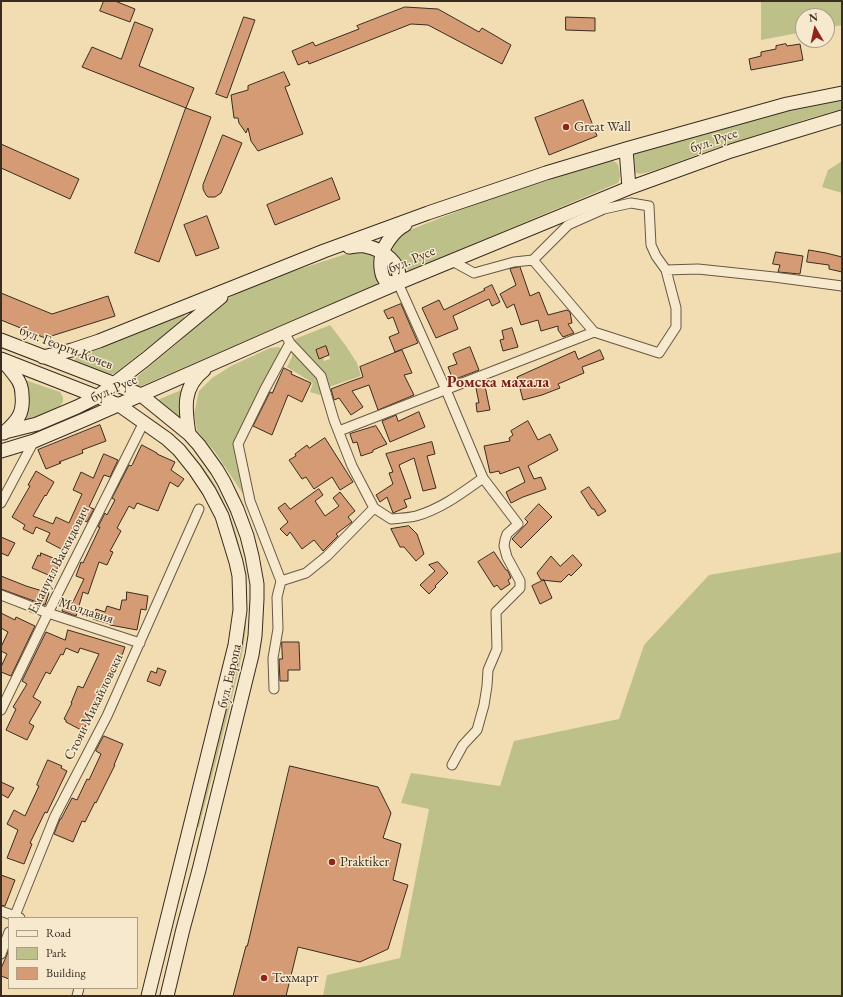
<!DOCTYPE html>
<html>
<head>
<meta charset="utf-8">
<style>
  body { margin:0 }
  #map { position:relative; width:843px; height:997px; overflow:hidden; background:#f2ddb2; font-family:"EB Garamond",serif }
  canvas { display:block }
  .frame { position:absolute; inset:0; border:2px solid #392c20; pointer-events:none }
  .legend { position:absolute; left:8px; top:917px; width:130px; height:72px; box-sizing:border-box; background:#f7e9cd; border:1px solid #ab9d88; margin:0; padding:5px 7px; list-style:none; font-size:12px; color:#392c20 }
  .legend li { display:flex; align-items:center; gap:8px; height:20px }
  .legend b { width:20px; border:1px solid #ab9d88 }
  .north { position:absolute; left:795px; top:8px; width:40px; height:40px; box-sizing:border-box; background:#f7e9cd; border:1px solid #ab9d88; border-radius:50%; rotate:351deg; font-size:11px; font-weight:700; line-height:16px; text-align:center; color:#392c20 }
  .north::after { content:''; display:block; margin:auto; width:14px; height:18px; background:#8f2418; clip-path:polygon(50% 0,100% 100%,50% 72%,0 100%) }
</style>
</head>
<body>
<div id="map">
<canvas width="843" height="997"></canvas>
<div class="frame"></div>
<ul class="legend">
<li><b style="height:5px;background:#f7e9cd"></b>Road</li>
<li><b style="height:11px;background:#bec08a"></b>Park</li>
<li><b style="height:11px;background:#d59b74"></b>Building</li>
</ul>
<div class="north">N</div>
</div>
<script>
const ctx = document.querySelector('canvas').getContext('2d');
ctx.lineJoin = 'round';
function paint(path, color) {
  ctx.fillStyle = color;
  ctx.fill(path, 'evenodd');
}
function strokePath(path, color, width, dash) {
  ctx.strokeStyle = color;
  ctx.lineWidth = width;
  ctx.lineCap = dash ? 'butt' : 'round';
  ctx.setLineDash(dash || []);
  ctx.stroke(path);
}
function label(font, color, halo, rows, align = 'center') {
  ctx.font = font + ' "EB Garamond",serif';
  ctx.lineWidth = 3;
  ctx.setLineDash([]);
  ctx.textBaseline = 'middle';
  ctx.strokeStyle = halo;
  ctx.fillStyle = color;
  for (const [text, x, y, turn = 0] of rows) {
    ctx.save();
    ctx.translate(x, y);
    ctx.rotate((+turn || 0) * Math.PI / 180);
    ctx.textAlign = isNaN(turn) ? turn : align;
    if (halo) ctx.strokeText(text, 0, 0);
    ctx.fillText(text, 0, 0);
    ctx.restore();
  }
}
const green = new Path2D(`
  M761,1H842V25L827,28V16H803V32L761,40Z
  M842,95V109L804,120L716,148L653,171L640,174L634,172L633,160L634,153Z
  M611,160C613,161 615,162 617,163C620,168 621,179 618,183L409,271L392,251C394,241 400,237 407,231L484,201L596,165Z
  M842,161V193L822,187L828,170Z
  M362,250L376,257L377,284L141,386H138L136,385L135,382L138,376L179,342L208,314L232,296L257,283L352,252Z
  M183,314L185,315L183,320L115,373L110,375H104L75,363C74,358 77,356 81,354Z
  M330,325L346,346L357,363L361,376L329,387L320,395L310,392L313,383L287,367L292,357L295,339ZM326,346L330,359L324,361L323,357L319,358L316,350Z
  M279,347L282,350L235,439L247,500L215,452L197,431L194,414L199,391L212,378L231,366L270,348Z
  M25,380L60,392L63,397V402L59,407L28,421H24Z
  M181,390H184L180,401V420L158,402V400L160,399Z
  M144,414C219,460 252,540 246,626C244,651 237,676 231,701C221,743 210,785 199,827H198L197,826L241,625L224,511L142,415Z
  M842,552V996H323L327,975L400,958L429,809L401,803L411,773L500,786L514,741L619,719L644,645L709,575Z`);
const building = new Path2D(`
  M104,1H115L135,9L130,22L100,11Z
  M405,7L438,9L479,32L482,28L511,45L502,64L428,25L411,24L309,64L308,61L298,65L292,51L313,42L315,46L359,29L357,26Z
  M244,17L255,20L227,98L216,94Z
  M566,17L595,18V31L566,30Z
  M135,22L153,29L139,66L194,88L186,108L82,67L92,47L121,59Z
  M786,44L787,46L800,44L803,60L751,70L749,59L761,56V52L776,49V46Z
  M284,72L290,85L285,87L303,134L258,151L251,141L248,128L246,133L239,123L238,118H234L231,95L248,90V86Z
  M583,100L597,136L549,155L535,118Z
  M186,108L211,117L159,262L135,253Z
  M223,135L242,143L221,193L215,197H208L206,195L203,189V185Z
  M1,144L79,179L70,199L1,168Z
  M332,178L340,199L275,225L267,205Z
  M207,216L219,248L196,256L184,225Z
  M809,250L826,253L842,257V272L829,269V265L807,262Z
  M776,252L803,256L800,274L778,272L780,265L773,264Z
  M520,267L530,296L539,292L548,315L567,310L570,312L572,323L568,324L574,333L563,337L558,330V326L541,331L538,320L521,325L514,304L507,308L500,294L516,285L510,269Z
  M492,285L500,302L492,306L489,299L453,316L458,329L436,338L422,308L439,300L444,310L485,290L484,289Z
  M1,293L52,314L108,296L115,316L45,338L1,320Z
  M401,304L418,343L395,352L389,337L399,333L393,317L388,319L384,311Z
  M512,328L518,347L503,351L500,340L504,339L502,331Z
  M326,346L329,355L319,359L316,350Z
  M470,347L479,370L453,380L448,367L457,364L453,354Z
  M402,350L412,373L404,375L414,395L378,410L369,385L352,391L363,407L351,415L339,398L334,400L331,389L349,382L363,377L360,367Z
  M600,350L604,359L582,367L584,373L558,384L560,388L542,395L523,400L517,377L575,351L578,359Z
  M284,368L292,372L291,374L311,383L302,402L288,395L272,435L253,426L270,392L272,393Z
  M485,386L490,410L477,412L476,403H479L476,388Z
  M419,412L425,427L390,442L382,421L396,415L398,421Z
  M528,421L538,440L550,434L558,450L528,466L534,479L541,477L546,489L523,497L511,503L506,492L525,482L519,467L500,474L499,471L490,473L484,446L510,441L509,438L513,435L511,431Z
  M100,425L106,441L82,450L83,453L59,462L61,463L46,469L38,450Z
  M376,426L387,444L373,450V452L361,456L357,442L353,443L350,434Z
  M325,438L353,482L340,490L332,477L314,489L306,477L302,479L289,460L296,456L295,454L307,445L309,448Z
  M432,442L435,454L427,456L436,488L423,491L414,458L399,465L411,498L404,500L407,507L393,513L387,497L380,502L376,495L393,484L389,473L393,472L386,454Z
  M142,445L157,453V454L175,462L171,470L184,479L178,487L170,482L158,511L137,503L134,509L129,506L117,528L121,531L110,551L113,552L107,565L99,562L88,594L83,592L76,616L62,611L65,600L73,602L84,579L76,576L81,562L83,563L100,527H98L105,513L107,515L115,500L112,498L129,465L131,466L132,465Z
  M104,454L118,460L110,477L104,475L89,507L94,509L87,522L81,519L72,539L68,537L63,550L46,541L50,533L36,527L33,534L23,529L25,525L12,517L30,486L28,485L36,471L54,482L46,496L45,495L33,516L53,524L56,517L69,523L82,494L73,490L81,472L93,478Z
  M589,487L606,511L598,516L594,509H592L581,492Z
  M319,489L323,495L315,501L325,516L339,506L333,498L340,492L355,511L348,517L352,522L336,534L338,536L323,551L314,540L302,549L290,532L287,536L280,529L288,522L278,508L285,503L290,509Z
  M539,504L552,517L521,548L512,539L528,522L525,519Z
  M409,526L417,534L424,554L416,561L404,547H400L391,529Z
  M1,537L15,543L8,556L1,553Z
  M494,552L506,570H507L508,571L511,578L508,580L510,584L501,590L497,585L494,587L478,562Z
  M41,553L58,560L56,564L59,565L53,577L32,568L38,555L40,556Z
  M573,555L582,565L571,576L569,574L561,582L541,580L537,573L551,556L560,566Z
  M438,562L448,573L435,586L436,587L429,594L420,585L435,571L429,565Z
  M1,576L26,586L49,593L45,605L1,589Z
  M544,580L552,598L540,604L532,586Z
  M127,592L148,596L146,610L141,609L137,630L110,625V624L93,619L96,609L105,612L107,606L120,610L122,600H126Z
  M1,613L15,620L16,617L35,626L11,676L1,672V667L7,654L1,651V647L8,632L1,628Z
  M68,630L125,647L118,667L115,666L104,691L103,690L94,712L93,711L83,731L66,722V720L64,719L72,703H71L78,686L83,688L99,654L80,648L78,653L66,648L63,655L61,654L50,674L46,672L33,697L41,702L29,723L34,726L27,740L6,730L16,709L13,707L27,684L22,681L46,632L65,640Z
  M282,642H299L300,670H288V681H280L279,659H282Z
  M158,668L166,671L160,686L147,681L151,671L156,673Z
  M104,736L123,744L114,765H115L96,803L95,802L85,822L82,821L73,842L54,834L60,819H61L72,798L77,800L87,779L89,780L101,754L96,751Z
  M48,760L62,766L61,768L67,771L47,813L45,812L30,843L32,844L24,864L7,858L18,830L7,824L14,810L25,816L39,786L37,785Z
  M290,766L378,787L391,813L383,838L401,844L393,880L408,885L388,949L360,962L298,947L286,996H233L246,946H247Z
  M1,782L14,788L8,798L1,794Z
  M1,875L15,880L5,906L1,905Z
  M9,950V979L1,976V969Z`);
const street = new Path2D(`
  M533,260L594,332L659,353L676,327V308L666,270
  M452,261L474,273L514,262L533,260L568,225L604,209L631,203L649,206L651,245L656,256L666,270L698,269L774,277L842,286
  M398,283L446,390L483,478L518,524L507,534L505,540L504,546L507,557L520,581V588L496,612L497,649L488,670L487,686L484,705L477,730L463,745L452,765
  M284,332L290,343L321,376L334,420L352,466L374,508L391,519C399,518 408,518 416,516C441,509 462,493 483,478
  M339,431L594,332
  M1,503L34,441
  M281,581L250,501L238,444L265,389L290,343
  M1,595L48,613L140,643
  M274,689L273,658L278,629L277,597L281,581L306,573L327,556L374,508
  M1,710L48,613L144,422
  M1,911L20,918
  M14,918L55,816L107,716L199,509
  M1,954L9,932
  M77,996L79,988`);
const secondary = new Path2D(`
  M626,149L629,188
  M349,247C355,246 360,245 365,246C382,249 404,264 398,283C394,283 390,283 386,281C380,276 380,261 382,254C385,243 395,230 405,225
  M1,340L115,384L141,395L189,434L199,445L217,470L224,482L237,509L247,536L252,556L257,584V599L255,636L252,655L199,870L183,929L167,996
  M43,357L72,350L99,341L324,251L428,213L546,173L626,149L787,104L842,93
  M1,359L119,405L167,439L179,450L195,470L209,491L222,516L236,562L239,576L240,610L235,645L148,996
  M3,361C8,367 14,374 18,380C21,385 22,390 22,395C24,414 17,421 4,433
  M1,433L37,424L77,407L97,397L146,359L221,297
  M189,434C185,409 182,387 204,370
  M1,451L34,441L86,419L284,332L398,283L629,188L731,151L789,133L842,117`);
const markers = [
  [566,127,4,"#8f2418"],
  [332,862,4,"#8f2418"],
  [264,978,4,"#8f2418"]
];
const poiNames = [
  ["Great Wall",574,127],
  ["Praktiker",340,862],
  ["Техмарт",272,978]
];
const streetNames = [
  ["бул. Русе",714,141,-19],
  ["бул. Русе",412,260,-23],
  ["бул. Георги Кочев",66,348,21],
  ["бул. Русе",114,389,-24],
  ["Емануил Васкидович",59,560,-63],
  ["Молдавия",86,611,18],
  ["бул. Европа",230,676,-77],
  ["Стоян Михайловски",94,707,-64]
];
const quarterNames = [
  ["Ромска махала",498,383]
];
paint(green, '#bec08a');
paint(building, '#d59b74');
strokePath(building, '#392c20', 1);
strokePath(street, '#675844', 11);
strokePath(secondary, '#392c20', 15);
strokePath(street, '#f7e9cd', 9);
strokePath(secondary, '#f7e9cd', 13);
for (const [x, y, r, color] of markers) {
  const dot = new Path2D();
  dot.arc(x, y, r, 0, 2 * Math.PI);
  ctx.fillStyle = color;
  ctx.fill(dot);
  strokePath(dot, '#f7e9cd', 1.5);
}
label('14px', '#392c20', '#f7e9cd', poiNames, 'left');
label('14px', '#392c20', '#f7e9cd', streetNames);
label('bold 16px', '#7a1f14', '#f7e9cd', quarterNames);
</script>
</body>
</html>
